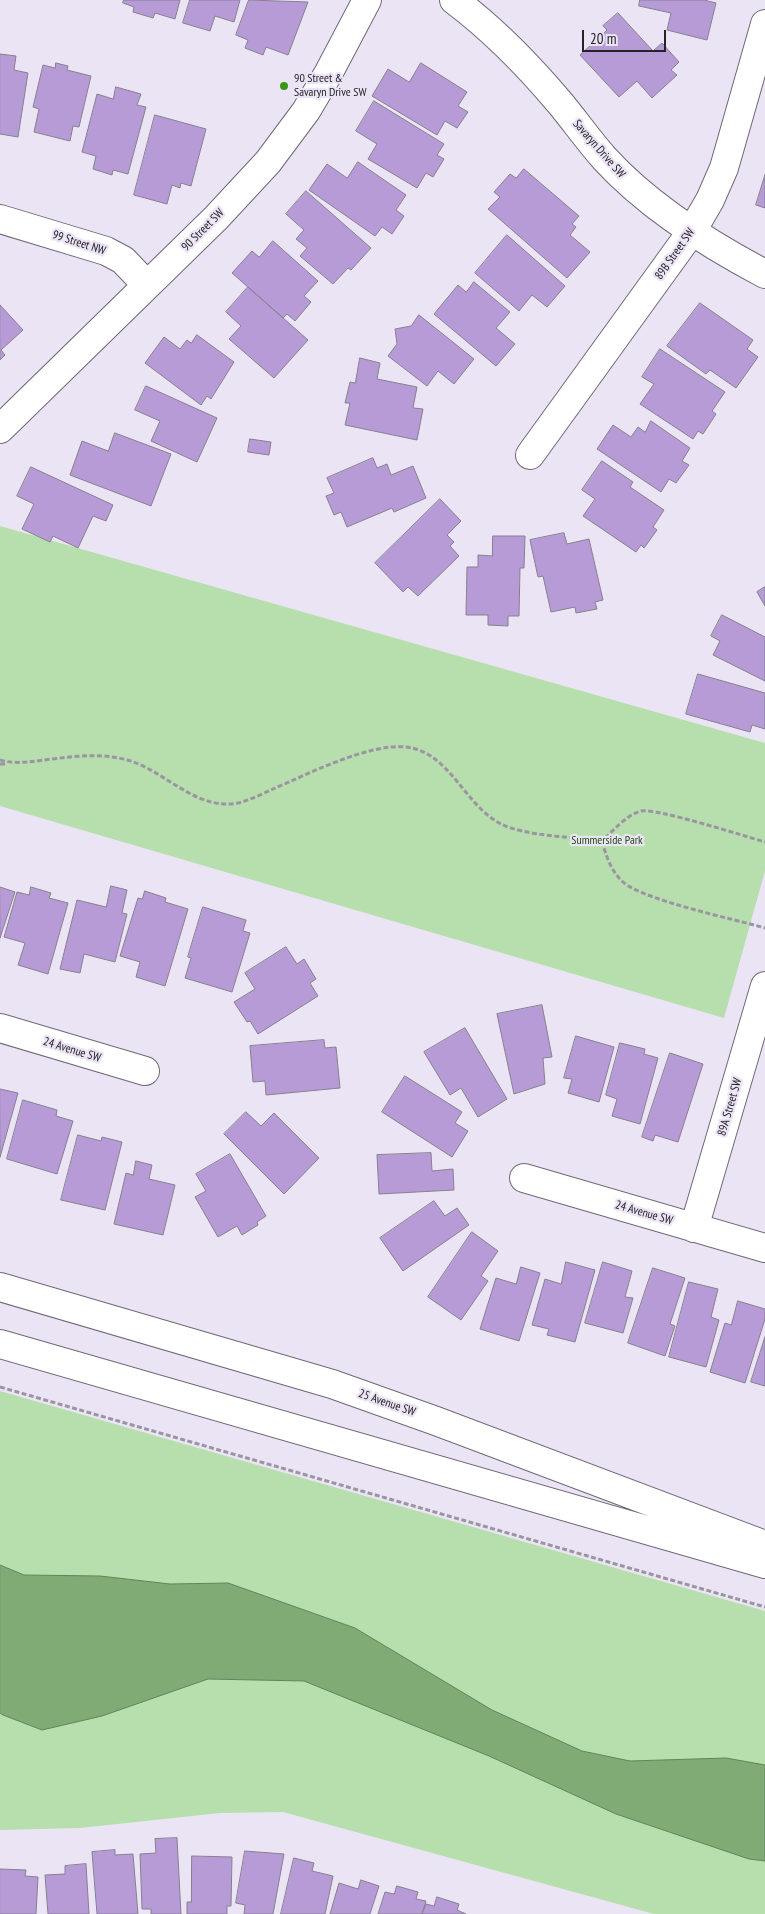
<!DOCTYPE html>
<html>
<head>
<meta charset="utf-8">
<style>
  body { margin:0 }
  #map { position:relative; width:765px; height:1914px; overflow:hidden; background:#ebe4f4; font-family:"PT Sans Narrow",sans-serif }
  canvas { display:block }
  .scale { position:absolute; left:582px; top:30px; width:84px; height:22px; box-sizing:border-box; border:2px solid #252228; border-top:0; padding-left:6px; font-size:15px; line-height:18px; white-space:nowrap; color:#252228; -webkit-text-stroke:4px #ebe4f4; paint-order:stroke }
</style>
</head>
<body>
<div id="map">
<canvas width="765" height="1914"></canvas>
<div class="scale">20 m</div>
</div>
<script>
const ctx = document.querySelector('canvas').getContext('2d');
ctx.lineJoin = 'round';
function paint(path, color) {
  ctx.fillStyle = color;
  ctx.fill(path, 'evenodd');
}
function strokePath(path, color, width, dash) {
  ctx.strokeStyle = color;
  ctx.lineWidth = width;
  ctx.lineCap = dash ? 'butt' : 'round';
  ctx.setLineDash(dash || []);
  ctx.stroke(path);
}
function label(font, color, halo, rows, align = 'center') {
  ctx.font = font + ' "PT Sans Narrow",sans-serif';
  ctx.lineWidth = 4.5;
  ctx.setLineDash([]);
  ctx.textBaseline = 'middle';
  ctx.strokeStyle = halo;
  ctx.fillStyle = color;
  for (const [text, x, y, turn = 0] of rows) {
    ctx.save();
    ctx.translate(x, y);
    ctx.rotate((+turn || 0) * Math.PI / 180);
    ctx.textAlign = isNaN(turn) ? turn : align;
    if (halo) ctx.strokeText(text, 0, 0);
    ctx.fillText(text, 0, 0);
    ctx.restore();
  }
}
const green = new Path2D(`
  M0,526L765,743V871L724,1018L0,806Z
  M0,1391L765,1611V1914H654L283,1812L220,1813L80,1828L0,1830Z`);
const water = new Path2D(`
  M0,1565L24,1575L100,1576L170,1584L228,1583L355,1628L492,1710L582,1751L630,1761L726,1758L765,1765V1861L749,1859L616,1814L489,1756L304,1681L208,1679L102,1716L42,1730L3,1715L0,1713Z`);
const building = new Path2D(`
  M124,0H180L175,19L155,13L153,18L133,12L134,7L123,3Z
  M190,0H240L234,22L215,16L210,31L183,23Z
  M249,0L308,2L288,55L266,47L263,55L245,48L248,40L236,35Z
  M640,0H704L716,3L707,40L667,30L671,13L639,6Z
  M618,13L653,51L662,43L679,62L671,70L677,75L652,98L637,81L619,97L580,55L607,30L603,26Z
  M0,54L16,56L14,70L28,73L18,137L0,134Z
  M56,63L68,66L67,70L91,76L79,127L73,126L70,141L34,132L39,109L33,107L43,65L55,68Z
  M421,63L467,92L458,106L468,112L457,128L445,121L437,135L372,96L388,69L409,82Z
  M116,87L141,94L137,105L146,107L128,174L113,170L112,175L93,169L96,156L82,152L97,94L113,99Z
  M374,101L444,144L437,155L444,159L433,177L426,173L417,188L368,159L377,144L356,131Z
  M155,115L206,129L191,186L181,183L180,188L172,185L167,204L134,195Z
  M358,162L406,195L396,210L404,216L392,234L382,227L375,236L309,190L327,164L347,178Z
  M524,169L579,216L572,224L576,227L570,235L590,252L567,278L488,209L500,197L494,192L510,174L516,178Z
  M765,175V208L756,205Z
  M306,191L371,248L351,270L348,268L333,284L300,256L307,248L296,239L304,230L286,214Z
  M507,235L565,286L547,307L532,295L519,311L475,273Z
  M273,241L318,281L304,296L311,302L295,321L287,314L283,318L232,273L252,251L259,257Z
  M474,282L510,312L496,328L515,344L496,366L434,314L458,285L466,292Z
  M248,287L308,340L274,378L229,339L241,326L226,312Z
  M700,303L753,340L747,349L758,357L736,388L710,370L706,374L667,346Z
  M0,305L23,330L1,350L5,355L0,360Z
  M419,315L474,359L454,384L438,371L427,386L388,356L397,344L395,329L411,326Z
  M197,335L234,362L211,399L207,396L201,405L145,363L164,337L180,349L187,340L191,343Z
  M660,349L725,392L712,411L716,414L703,434L698,431L693,439L640,404L654,384L642,377Z
  M360,358L380,363L377,379L417,387L413,408L423,409L417,440L345,425L350,403H345L350,382L355,383Z
  M146,386L217,418L197,462L151,441L160,421L135,410Z
  M651,421L690,448L682,461L689,465L676,483L669,479L661,492L597,449L613,425L631,437L638,427L645,432Z
  M115,433L171,454L151,506L70,475L82,441L108,451Z
  M250,439L271,442L269,455L248,452Z
  M373,458L377,468L387,464L391,475L413,466L426,498L394,512L392,508L347,527L341,512L334,515L326,496L334,493L327,478Z
  M602,461L633,482L630,487L664,510L653,527L657,530L644,548L641,545L636,552L583,516L595,499L582,490Z
  M31,467L113,505L106,521L93,516L78,548L53,536L50,542L22,529L34,504L17,496Z
  M440,499L461,521L447,535L454,542L450,546L459,556L418,596L408,587L403,592L375,563Z
  M564,533L567,544L589,539L603,600L595,602L597,609L576,613L575,607L551,612L543,576L538,577L530,540Z
  M493,536H525L524,568H520L519,616H508V626L488,625V615H466L467,567H478V555L492,556Z
  M765,587V606L757,592Z
  M722,615L765,637V681L713,655L720,641L711,636Z
  M698,674L765,693V729L752,725L750,732L686,714Z
  M111,886L127,890L122,913L127,914L115,962L84,954L80,973L60,969L77,900L106,907Z
  M0,887L15,892L0,938Z
  M31,887L51,893L49,898L68,903L48,974L18,965L25,943L4,937L17,892L29,895Z
  M145,891L166,898L165,902L188,909L165,986L136,977L140,962L120,956L138,898L142,899Z
  M203,907L246,920L243,931L250,933L232,992L185,978L191,958L188,957Z
  M286,947L297,964L304,959L316,979L310,983L318,996L258,1034L250,1021L247,1022L234,1002L255,989L245,973Z
  M542,1005L552,1057L543,1058L545,1084L514,1094L497,1014Z
  M465,1028L507,1099L478,1117L461,1088L450,1095L424,1052Z
  M576,1036L614,1047L599,1102L568,1093L572,1079L564,1078Z
  M324,1040L325,1048L336,1047L340,1088L266,1095L265,1081L253,1082L250,1046Z
  M620,1043L645,1049L644,1054L658,1058L640,1124L612,1116L617,1099L606,1095Z
  M670,1053L703,1064L678,1142L655,1135L653,1141L642,1137Z
  M405,1076L462,1112L455,1123L468,1131L452,1157L382,1112Z
  M0,1089L18,1093L0,1157Z
  M23,1100L57,1110L56,1116L73,1121L57,1174L7,1159Z
  M246,1112L261,1126L274,1113L319,1158L284,1194L224,1134Z
  M78,1135L101,1141L102,1137L122,1142L105,1210L61,1200Z
  M431,1153L432,1171L453,1169L454,1190L379,1194L377,1155Z
  M230,1154L266,1216L257,1222L258,1225L242,1235L237,1226L218,1237L195,1197L206,1191L196,1174Z
  M136,1161L152,1165L149,1179L175,1185L163,1235L114,1224L126,1173L133,1175Z
  M434,1201L445,1216L457,1208L469,1225L403,1271L380,1238Z
  M472,1232L498,1251L481,1276L488,1281L461,1320L428,1297Z
  M566,1262L595,1270L575,1342L547,1335L549,1329L532,1325L545,1279L561,1284Z
  M603,1262L632,1271L625,1297L633,1298L623,1333L585,1323Z
  M521,1267L540,1273L519,1341L480,1329L496,1278L516,1284Z
  M653,1268L685,1278L670,1324L675,1326L665,1356L628,1343Z
  M689,1282L718,1289L711,1317L719,1320L706,1367L669,1357Z
  M738,1301L765,1309V1319L745,1383L710,1372L725,1323L731,1325Z
  M765,1337V1386L751,1382Z
  M177,1838L181,1914H151V1909H142L140,1854L156,1853L155,1839Z
  M115,1850V1855L133,1854L138,1914H97L92,1852Z
  M245,1851L284,1854L273,1914H244L245,1905L236,1903Z
  M192,1856L232,1857L231,1906H227V1914H187V1902H191Z
  M294,1858L314,1863L312,1871L333,1876L325,1914H281Z
  M86,1864L89,1914H48L45,1875L65,1874V1866Z
  M0,1869L26,1870L25,1876L38,1877L36,1914H0Z
  M361,1880L379,1886L370,1914H330L339,1883L358,1889Z
  M397,1886L418,1892L416,1899L426,1901L422,1914H378L385,1892L394,1894Z
  M437,1897L459,1904L457,1910L466,1914H422L426,1904L434,1906Z`);
const path = new Path2D(`
  M0,760C17,765 34,761 52,759C78,756 102,753 127,760C165,770 195,811 238,803C250,800 262,794 273,789C308,774 369,743 406,747C450,752 464,805 501,824C525,836 573,837 602,841C613,831 626,815 641,811C657,808 744,836 765,842
  M0,764H7
  M602,841C606,856 611,871 623,882C643,900 734,919 765,928
  M0,1387L765,1607`);
const minor = new Path2D(`
  M454,0C494,30 528,65 560,103C575,121 589,141 605,159C649,207 708,244 765,274
  M0,219L106,251L123,260L147,285
  M0,429L216,218L268,162L306,111L328,74L367,0
  M530,455L692,231L710,200L724,168L765,24
  M0,1028L145,1071
  M524,1178L765,1248
  M694,1228L765,986`);
const major = new Path2D(`
  M0,1287L332,1384L436,1421L765,1545
  M0,1344L765,1564`);
const markers = [
  [284,86,5,"#389615"]
];
const poiNames = [
  ["90 Street &",294,79],
  ["Savaryn Drive SW",294,93]
];
const streetNames = [
  ["Savaryn Drive SW",599,149,49],
  ["90 Street SW",203,230,-45],
  ["99 Street NW",79,243,18],
  ["89B Street SW",675,254,-55],
  ["24 Avenue SW",72,1050,17],
  ["89A Street SW",730,1107,-74],
  ["24 Avenue SW",644,1213,16],
  ["25 Avenue SW",387,1403,19]
];
const parkNames = [
  ["Summerside Park",607,841]
];
paint(green, '#b7dfad');
paint(water, '#80ab75');
strokePath(water, '#65825e', 1);
paint(building, '#b79bd7');
strokePath(building, '#86808e', 1);
strokePath(minor, '#6f6977', 30);
strokePath(major, '#6f6977', 30);
strokePath(path, '#9a95a1', 3, [5, 2.5]);
strokePath(minor, '#fff', 28);
strokePath(major, '#fff', 28);
for (const [x, y, r, color] of markers) {
  const dot = new Path2D();
  dot.arc(x, y, r, 0, 2 * Math.PI);
  ctx.fillStyle = color;
  ctx.fill(dot);
  strokePath(dot, '#ebe4f4', 2);
}
label('12px', '#252228', '#ebe4f4', poiNames, 'left');
label('12px', '#252228', '#ebe4f4', streetNames);
label('12px', '#204a14', '#ebe4f4', parkNames);
</script>
</body>
</html>
